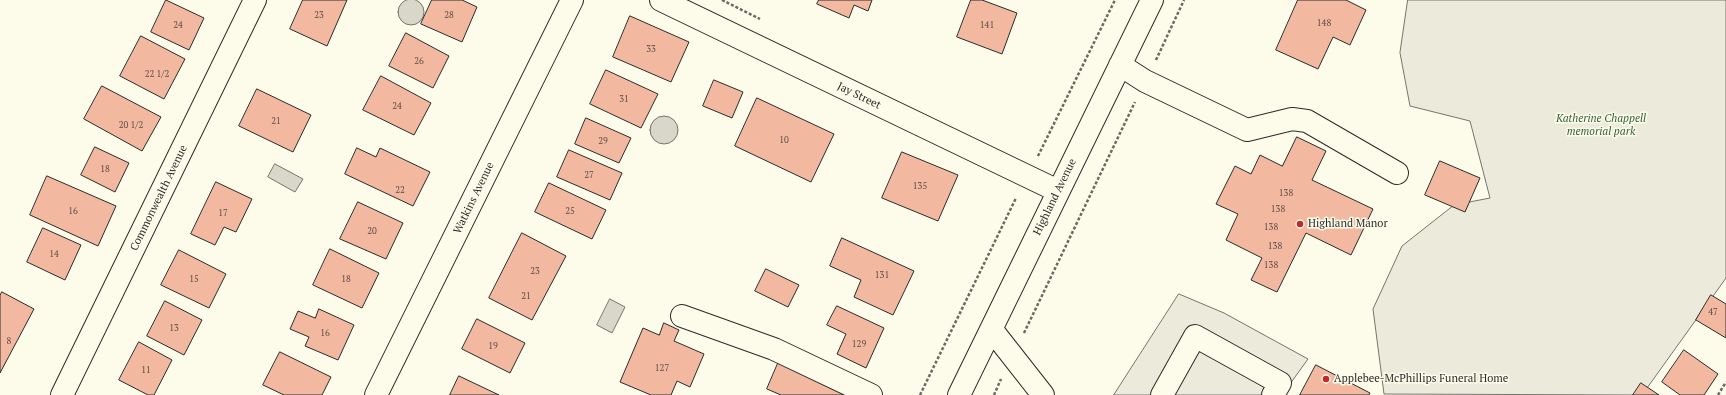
<!DOCTYPE html>
<html>
<head>
<meta charset="utf-8">
<style>
  body { margin:0 }
  canvas { display:block; background:#fdfbea }
</style>
</head>
<body>
<canvas width="1726" height="395"></canvas>
<script>
const ctx = document.querySelector('canvas').getContext('2d');
ctx.lineJoin = 'round';
function paint(path, color) {
  ctx.fillStyle = color;
  ctx.fill(path, 'evenodd');
}
function strokePath(path, color, width, dash) {
  ctx.strokeStyle = color;
  ctx.lineWidth = width;
  ctx.lineCap = dash ? 'butt' : 'round';
  ctx.setLineDash(dash || []);
  ctx.stroke(path);
}
function label(font, color, halo, rows, align = 'center') {
  ctx.font = font + ' "PT Serif",serif';
  ctx.lineWidth = 3;
  ctx.setLineDash([]);
  ctx.textBaseline = 'middle';
  ctx.strokeStyle = halo;
  ctx.fillStyle = color;
  for (const [text, x, y, turn = 0] of rows) {
    ctx.save();
    ctx.translate(x, y);
    ctx.rotate((+turn || 0) * Math.PI / 180);
    ctx.textAlign = isNaN(turn) ? turn : align;
    if (halo) ctx.strokeText(text, 0, 0);
    ctx.fillText(text, 0, 0);
    ctx.restore();
  }
}
const green = new Path2D(`
  M1408,0H1726V278L1642,395L1384,394L1373,309L1402,246L1454,205L1490,198L1470,121L1410,106L1400,53Z`);
const parking = new Path2D(`
  M1179,294L1224,313L1308,359L1282,395H1114Z`);
const water = new Path2D(`
  M398 12a13 13 0 1 1 26 0a13 13 0 1 1-26 0Z
  M650 130a14 14 0 1 1 28 0a14 14 0 1 1-28 0Z
  M275,164L303,179L295,192L268,177Z
  M610,299L625,307L612,333L597,325Z`);
const building = new Path2D(`
  M166,0L204,18L189,50L151,32Z
  M303,0H347L327,46L290,29Z
  M432,0H462L477,7L462,42L421,24Z
  M819,0H872L868,11L854,5L849,18L817,4Z
  M971,0H982L1017,13L1002,54L957,37Z
  M1298,0H1346L1366,10L1350,45L1333,37L1318,69L1276,50Z
  M630,16L689,42L671,82L613,57Z
  M406,33L449,56L433,88L389,66Z
  M141,36L185,59L164,99L120,76Z
  M606,70L658,94L641,128L590,104Z
  M381,76L431,103L414,135L363,110Z
  M714,80L743,92L732,118L703,106Z
  M102,86L161,117L142,151L84,119Z
  M257,89L311,115L293,152L239,126Z
  M757,98L834,134L811,182L735,146Z
  M586,118L631,138L619,163L575,144Z
  M1297,137L1326,151L1312,180L1373,209L1351,255L1306,233L1277,292L1251,280L1262,258L1226,240L1238,214L1216,204L1235,166L1251,174L1260,155L1282,166Z
  M95,147L129,163L115,192L81,175Z
  M357,148L376,157L380,148L430,172L413,206L345,174Z
  M569,150L622,173L610,200L557,177Z
  M902,152L958,175L938,221L882,198Z
  M1440,161L1480,178L1465,212L1425,195Z
  M47,176L116,206L98,246L30,215Z
  M216,182L252,199L236,232L224,227L215,245L191,234Z
  M549,183L606,210L592,239L535,212Z
  M358,202L403,223L386,259L340,239Z
  M43,228L81,245L65,280L27,262Z
  M522,233L566,256L532,320L489,298Z
  M842,238L914,271L893,315L854,297L861,280L830,266Z
  M330,249L379,273L362,308L313,285Z
  M179,250L226,274L209,308L161,285Z
  M766,269L799,285L788,307L755,291Z
  M2,292L34,309L0,373V296Z
  M1711,295L1726,304V338L1696,320Z
  M165,301L202,320L184,355L147,336Z
  M837,306L884,328L866,368L837,354L846,334L827,325Z
  M319,309L354,325L338,360L305,346L309,337L290,329L298,311L315,318Z
  M477,319L525,343L510,373L462,349Z
  M664,323L679,330L674,341L704,354L690,387L677,381L671,395H651L620,382L643,328L659,335Z
  M139,342L172,360L154,395H148L119,380Z
  M1684,350L1718,374L1704,395H1680L1662,382Z
  M280,352L331,377L322,395H284L263,385Z
  M782,354L849,395H781L767,389Z
  M1316,365L1370,393L1369,395H1300Z
  M459,376L499,395H450Z
  M1641,383L1659,395H1633Z`);
const path = new Path2D(`
  M722,0L760,19
  M1156,60L1184,0
  M1038,156L1115,0
  M1024,333L1135,102
  M920,395L1016,198
  M994,395L1001,379
  M1718,395L1726,382`);
const minor = new Path2D(`
  M661,0L1058,191
  M1120,65L1145,81L1247,130L1292,119L1307,121L1397,173
  M682,316L774,349L871,395
  M992,330L1043,395
  M62,395L255,0
  M376,395L572,0
  M959,395L1152,0
  M1162,395L1195,336L1280,383L1273,395`);
const markers = [
  [1300,224,4,"#c62828"],
  [1326,379,4,"#c62828"]
];
const numberNames = [
  ["23",319,15],
  ["28",449,15],
  ["148",1324,23],
  ["24",178,25],
  ["141",987,25],
  ["33",651,49],
  ["26",419,61],
  ["22 1/2",157,74],
  ["31",624,99],
  ["24",397,106],
  ["21",276,121],
  ["20 1/2",131,125],
  ["10",784,140],
  ["29",603,141],
  ["18",105,169],
  ["27",589,175],
  ["135",920,186],
  ["22",400,190],
  ["138",1286,193],
  ["138",1278,209],
  ["16",73,211],
  ["25",570,211],
  ["17",223,213],
  ["138",1271,227],
  ["20",372,231],
  ["138",1275,246],
  ["14",54,254],
  ["138",1271,265],
  ["23",535,271],
  ["131",882,275],
  ["15",194,279],
  ["18",346,279],
  ["21",526,296],
  ["47",1713,312],
  ["13",174,328],
  ["16",325,333],
  ["8",9,341],
  ["129",859,344],
  ["19",493,346],
  ["127",662,368],
  ["11",146,370]
];
const streetNames = [
  ["Jay Street",859,96,26],
  ["Highland Avenue",1055,197,-64],
  ["Commonwealth Avenue",159,198,-64],
  ["Watkins Avenue",474,198,-64]
];
const parkNames = [
  ["Katherine Chappell",1601,119],
  ["memorial park",1601,132]
];
const poiNames = [
  ["Highland Manor",1308,224],
  ["Applebee-McPhillips Funeral Home",1334,379]
];
paint(green, '#ecebdb');
strokePath(green, '#74746e', 1);
paint(parking, '#eceadb');
strokePath(parking, '#74746e', 1);
paint(water, '#d8d7c9');
strokePath(water, '#74746e', 1);
paint(building, '#f2b8a0');
strokePath(building, '#2b2b2b', 1);
strokePath(minor, '#2b2b2b', 24);
strokePath(path, '#6a6964', 2.5, [3, 2]);
strokePath(minor, '#fdfbea', 22);
for (const [x, y, r, color] of markers) {
  const dot = new Path2D();
  dot.arc(x, y, r, 0, 2 * Math.PI);
  ctx.fillStyle = color;
  ctx.fill(dot);
  strokePath(dot, '#fdfbea', 1.5);
}
label('9px', '#5d4e48', null, numberNames);
label('11px', '#2b2b2b', '#fdfbea', streetNames);
label('italic 11px', '#34623c', '#fdfbea', parkNames);
label('11px', '#2b2b2b', '#fdfbea', poiNames, 'left');
</script>
</body>
</html>
